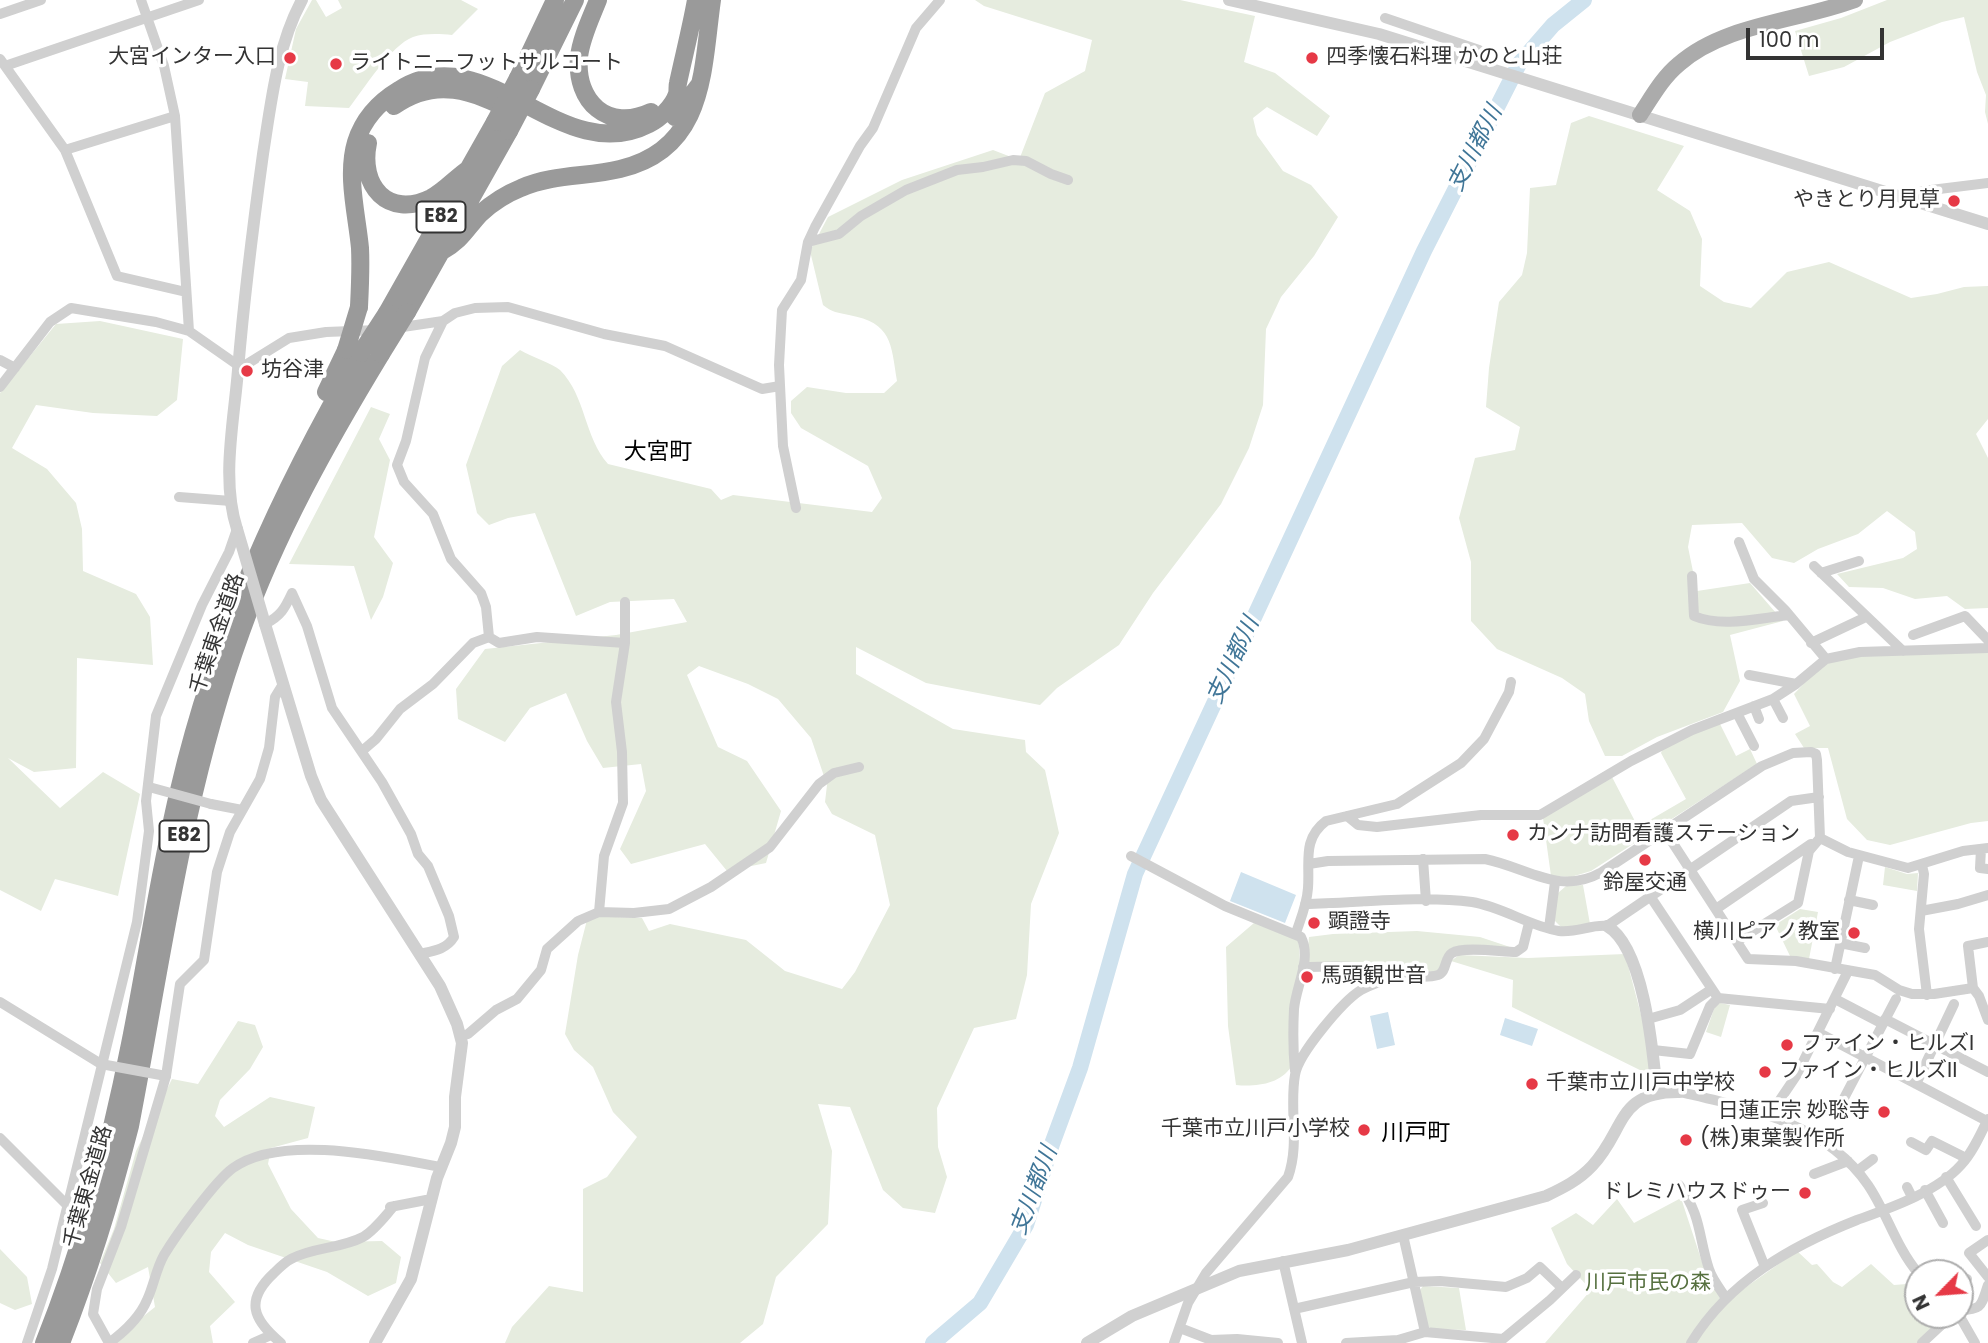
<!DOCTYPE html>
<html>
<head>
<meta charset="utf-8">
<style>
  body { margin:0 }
  #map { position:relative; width:1988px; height:1343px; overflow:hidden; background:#fff; font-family:Poppins,sans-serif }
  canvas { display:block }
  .north { position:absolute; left:1904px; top:1259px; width:70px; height:70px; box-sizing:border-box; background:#fff; border:2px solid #adadad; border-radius:50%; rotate:245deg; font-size:19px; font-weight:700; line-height:28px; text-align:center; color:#333 }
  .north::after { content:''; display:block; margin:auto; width:24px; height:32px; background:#e63946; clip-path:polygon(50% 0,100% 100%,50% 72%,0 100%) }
  .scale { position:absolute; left:1746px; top:28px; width:138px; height:32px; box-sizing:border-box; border:4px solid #333; border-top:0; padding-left:9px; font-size:21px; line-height:24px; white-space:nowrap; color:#333; -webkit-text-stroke:5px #fff; paint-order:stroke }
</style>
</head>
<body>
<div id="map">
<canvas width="1988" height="1343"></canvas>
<div class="north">N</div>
<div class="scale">100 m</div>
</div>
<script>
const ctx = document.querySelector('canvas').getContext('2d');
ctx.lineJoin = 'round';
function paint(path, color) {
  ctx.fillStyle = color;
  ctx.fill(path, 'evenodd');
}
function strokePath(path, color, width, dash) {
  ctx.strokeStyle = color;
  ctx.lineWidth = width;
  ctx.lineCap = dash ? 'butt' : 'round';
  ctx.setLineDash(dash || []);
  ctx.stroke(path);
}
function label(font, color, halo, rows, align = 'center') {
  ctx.font = font + ' Poppins,"Noto Sans JP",sans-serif';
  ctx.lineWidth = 7;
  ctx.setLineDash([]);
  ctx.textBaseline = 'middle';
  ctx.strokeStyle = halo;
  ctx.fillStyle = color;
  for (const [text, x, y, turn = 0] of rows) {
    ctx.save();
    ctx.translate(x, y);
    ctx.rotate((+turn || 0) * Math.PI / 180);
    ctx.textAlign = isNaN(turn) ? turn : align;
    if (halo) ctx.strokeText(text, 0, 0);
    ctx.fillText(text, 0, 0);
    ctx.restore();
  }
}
const green = new Path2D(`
  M312,0H316L326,17L342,8L338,0H461L478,9L452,35C440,34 425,33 413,37C391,45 364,89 349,108L305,106L308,82L285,79L296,29Z
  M975,0H1180L1255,16L1244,62L1275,73L1330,116L1317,136L1267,107L1253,118L1257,135L1283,171L1311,185L1338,217L1314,256L1281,297L1266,329L1263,405L1249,448L1221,504L1153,593L1119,645L1057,688L1040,705L926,683L856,647V674L953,729L1025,740L1026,752L1045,770L1059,833L1031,904L1027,975L1016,1019L974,1028L937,1108L938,1147L947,1177L935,1213L903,1208L883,1190L850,1107L818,1104L832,1151L828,1224L776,1277L763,1324L740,1343H505L512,1327L549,1286L583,1292V1189L607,1177L637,1137L613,1112L593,1067L574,1050L565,1034L578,955L588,916L642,918L649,931L670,924L746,940L785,971L842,989L855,972L890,905L875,835L832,814L825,802L827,785L811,738L778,699L748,684L699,666L687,675L718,747L747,761L781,811L766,863L727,871L705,844L631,864L620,849L646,791L641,764L603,768L587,741L566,693L530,708L505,742L458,719L456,689L485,649L616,635L687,622L674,599L610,602L576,616L535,513L508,518L489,525L477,513L466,465L502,366L520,350C531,357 552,363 560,370C586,396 584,437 608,464L711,489L721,500L733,495L872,512L882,498L868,466L801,428L791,413V401L807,387L846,393H884L897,381C891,343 892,323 849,315C839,313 831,312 823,305L810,251L828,217L902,180L993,150L1019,160L1045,93L1085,71L1092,40L984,6Z
  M1887,0H1988V124L1985,112L1986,95L1977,72L1964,17L1942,22L1890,42L1844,67L1809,76L1795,31L1841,18Z
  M1589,116L1684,146L1657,190L1690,211L1702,239L1700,286L1724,302L1751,308L1787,272L1829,262L1911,298L1937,294L1964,287L1988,286V419L1976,434L1988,458V608L1965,609L1947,596L1915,599L1883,588L1849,587L1837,574L1903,558L1917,549L1915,532L1887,511L1858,534L1818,549L1794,563L1772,558L1742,523L1692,525L1688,547L1697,591L1750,583L1783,621L1730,635L1740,681L1723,712L1657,737L1622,756H1605L1589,721L1585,694L1562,678L1497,649L1471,621V562L1459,518L1475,458L1515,450L1520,427L1486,407L1489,368L1499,302L1522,275L1527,253L1530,188L1556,185L1571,123Z
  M100,321L183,339L177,400L157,416L93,413L36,405L12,448L47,469L76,503L82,529L83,571L136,594L150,617L153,665L77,658L76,768L34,772L8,758L60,808L103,772L140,794L118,896L55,879L41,911L0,890V393L56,324Z
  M371,407L390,414L379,439L390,460L374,537L393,563L383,597L371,620L354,566L289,564Z
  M1988,652V821L1971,823L1890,845L1867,840L1847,819L1828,748H1804L1795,734L1810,726L1794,694C1803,685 1814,671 1826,664C1850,650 1954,653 1988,652Z
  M1719,722L1736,756L1750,749L1757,764L1591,871L1571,877L1551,876L1543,818L1612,777L1638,827L1686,799L1661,753L1663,748Z
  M1885,867L1907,874L1918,873L1917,891L1883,885Z
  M1583,885L1590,924L1562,928L1554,920L1558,893L1566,886Z
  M1800,909L1818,912L1809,959L1790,956L1775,925Z
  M1254,923C1266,927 1287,929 1296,937C1306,945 1293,1048 1291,1067C1280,1084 1256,1087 1236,1085L1228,1026L1226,947Z
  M1417,931L1480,937L1513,948L1455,949L1436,972L1306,965L1309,937L1333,934Z
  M1625,954L1644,1026L1650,1075L1512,1007L1513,980L1451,961L1459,955L1528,958Z
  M1720,1003L1730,1005L1721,1037L1706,1032L1715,1006Z
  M238,1021L255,1025L263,1047L250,1069L220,1100L215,1116L224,1127L270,1097L315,1107L308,1138L271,1148L268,1164L291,1209L318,1238L336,1242L382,1241L401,1257L396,1283L368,1296L327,1272L248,1245L225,1233L211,1252L209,1272L235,1302L210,1326L213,1343H110L155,1307L148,1267L116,1283L100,1263L114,1229L136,1151L172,1079L198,1084Z
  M1681,1198L1704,1268L1725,1302L1797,1251L1812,1265L1817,1264L1833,1282L1842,1287L1871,1264L1894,1285L1907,1284L1918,1295V1315H1938L1943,1320L1917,1343H1545L1591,1290L1567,1264L1551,1228L1576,1213L1593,1225L1617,1199L1634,1223Z
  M0,1249L27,1277L32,1304L15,1310L0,1303Z
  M1423,1286L1459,1288L1466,1330L1431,1329L1427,1325L1420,1290Z`);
const water = new Path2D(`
  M1241,872L1296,895L1285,923L1230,901Z
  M1388,1012L1395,1045L1377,1049L1370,1016Z
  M1505,1018L1538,1029L1532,1046L1500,1035Z`);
const stream = new Path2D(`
  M1576,0L1578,5`);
const river = new Path2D(`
  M933,1343L980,1303L1026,1225L1052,1144L1080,1068L1135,874L1424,251L1519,64L1553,25L1584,0`);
const minor = new Path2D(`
  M141,0L164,66L175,116L189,331
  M0,14L41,0
  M1385,18L1479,50
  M0,59L65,150L117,276L186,292
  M5,66L199,0
  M65,150L175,116
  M1904,197L1923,191L1988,183
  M808,242L839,234L861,216L906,190L957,170L983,167L1013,160L1026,161L1051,174L1068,180
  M443,321L425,358L406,441L397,465L404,482L433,514L451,559L481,593L486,607L489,637
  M396,328L443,321L455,313L475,308L508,307L604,334L665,346L762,389L780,386
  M0,360L15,368
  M0,387L50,322L71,308L156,322L189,331L239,366L247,364L289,338L326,332L378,330
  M179,497L231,501
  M796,508L783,446L779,365L782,310L801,280L808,242L815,227L860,146L873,128L916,28L940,0
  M1739,542L1754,579L1785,610L1826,659
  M1814,566L1903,651
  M1821,573L1859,561
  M1692,576L1694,616C1722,628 1759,618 1789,615
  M292,593L307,626L332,708L382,782L411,834L418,854L428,866L449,916L454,937C446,950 433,951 419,954
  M265,624C281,616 285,608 292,593
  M1913,635L1965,616L1988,640
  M1811,643L1866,617
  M1749,675L1796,684
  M1773,699L1783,718
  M1754,706L1759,719
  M1737,713L1754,746
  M362,751L376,739L400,709L433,684L473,643L489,637L499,643L537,637L625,643
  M211,804L242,810
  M1347,816L1358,825L1377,827L1481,815H1540L1631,761L1692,730L1773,699L1796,684L1826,659L1860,652L1988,648
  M1665,831L1748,959L1796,961L1875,975L1899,990L1912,994H1934L1973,988L1979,996L1988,1020
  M1820,838L1848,852L1908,868L1963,851L1988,848
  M1981,849L1980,868L1988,869
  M1131,856L1225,906L1301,937C1312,959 1296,986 1294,1009C1293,1029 1293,1051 1295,1071
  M1423,859L1426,901
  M1309,864L1328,861L1485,859C1529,868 1559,896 1602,872L1762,766L1793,753L1811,752L1816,754L1817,760L1820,838L1809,851L1798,903L1737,941
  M1922,865L1924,874L1919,929L1927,995
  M1650,896L1718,998
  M1849,900L1873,905
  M1305,904C1358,903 1421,895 1472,902C1503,907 1529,926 1559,931C1577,933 1592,924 1607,926L1791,801L1819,797
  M1716,909L1811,844
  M1921,911L1958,904L1988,895
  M599,912L604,856L623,803L622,752L616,702L625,643V602
  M1549,928L1555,882
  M1296,933C1301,918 1307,904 1308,888C1310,862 1302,839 1326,821L1397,804L1461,763L1484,739L1509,692L1511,682
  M1840,943L1865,948
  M1303,967C1320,967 1336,966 1352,967C1374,969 1418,981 1438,975C1447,972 1444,958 1452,953C1464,946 1501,952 1516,952L1523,947L1529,923
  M1835,969L1859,856
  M1973,988L1968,946L1988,942
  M1835,999L1883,1024
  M0,1002L101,1064
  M1648,1019L1680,1010L1712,989
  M1885,1019L1988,1072
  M1819,1033L1987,1121
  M461,1036L468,1034L496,1010L517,999L541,970L547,949L578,921L599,912L634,913L669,909L711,887L770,847L819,784L834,773L859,767
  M1653,1050L1690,1054L1710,1006L1718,998L1830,1009
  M1916,1084L1954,1004
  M1680,1092C1748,1108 1826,1123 1868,1185C1887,1213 1896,1247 1918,1273
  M1842,1102L1896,999
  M1769,1116L1796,1076L1848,971
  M0,1138L67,1205
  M1911,1142L1926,1150L1932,1141L1966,1158
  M1857,1171L1873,1159
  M1814,1174L1848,1161
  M1946,1177L1976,1226
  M1679,1185C1702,1216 1698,1236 1709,1269C1712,1279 1720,1289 1726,1298
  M1907,1187L1912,1197
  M1925,1190L1943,1223
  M1763,1203L1742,1210L1765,1267
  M390,1207L426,1200L431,1201
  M1403,1235L1425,1332
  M1988,1240L1969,1253L1988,1277
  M1283,1261L1302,1343
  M1960,1283L1967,1279
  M1294,1309L1414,1282L1440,1281L1506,1287L1527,1278L1540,1267L1562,1288
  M1960,1310C1983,1310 1981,1305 1988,1285
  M1959,1315L1975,1343
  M1180,1328L1211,1340L1237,1339L1278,1343
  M27,1343L52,1269L137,922L149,831L146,801L156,716L202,605L229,552L237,529
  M109,1343L93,1314L97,1289L121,1227L166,1076L180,984L204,960L217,872L230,832L260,779L269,748L275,697L283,684
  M109,1343C124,1332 140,1317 147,1300C154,1285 156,1269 164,1255C176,1235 215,1181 233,1168C282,1133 386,1157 441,1167
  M253,1343L271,1335
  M281,1343C252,1319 245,1300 274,1273C279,1268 285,1262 291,1259C313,1247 340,1249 363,1237C375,1230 385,1216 394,1206
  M1174,1343L1188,1303L1206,1273L1288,1177C1300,1144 1289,1108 1295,1075C1298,1054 1343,1001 1361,990C1373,983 1388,979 1401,975
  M1346,1343L1398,1340L1425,1332L1503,1339L1550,1300L1576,1275
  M1691,1343C1729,1281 1791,1246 1857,1220C1890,1208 1937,1192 1961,1165C1973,1152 1980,1135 1988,1119
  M1922,1343L1952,1315`);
const tertiary = new Path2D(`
  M1229,0L1379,34L1988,224
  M237,529C221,480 234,421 238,370C244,298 253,226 263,154C271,103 277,46 302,0
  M265,624L311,776L321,800L440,986L457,1024L462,1043L455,1097V1127L451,1143L437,1178L411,1279L375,1343
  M1607,926C1644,947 1653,1052 1657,1093
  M1087,1343L1132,1316L1239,1271L1348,1250L1546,1196C1563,1188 1579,1180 1592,1166C1626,1130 1616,1091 1680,1092`);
const primary = new Path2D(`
  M1640,115C1652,97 1662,78 1679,64C1724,24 1799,21 1855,0`);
const motorway = new Path2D(`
  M598,0C591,18 581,38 579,57C575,102 608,132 651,112
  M518,78L555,0
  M531,89L575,0
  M394,106C436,76 472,91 515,112
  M675,117L700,84
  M368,143C359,186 388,219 431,198C446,190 456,177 470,168
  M442,251C462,240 466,229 480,214C492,203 506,194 521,188C553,174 587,177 620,169C706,149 702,70 712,0
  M359,307C360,287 361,268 360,248C357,215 346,175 356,142C363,120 379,102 399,90C486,34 560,170 649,124C660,119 673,106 677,94C678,90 677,87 678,83C684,55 691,28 696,0
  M407,312L509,131
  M387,313L495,122
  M326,392L346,350
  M44,1343C83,1246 110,1146 130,1044C147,959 159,873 179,790C216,632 280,492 361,353
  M61,1343C89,1272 111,1200 130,1126C162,961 183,792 241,632C276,534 327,443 381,354`);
const minorBridge = new Path2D(`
  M149,787L211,804
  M101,1064L166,1076`);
const tertiaryBridge = new Path2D(`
  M237,529L265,624`);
const motorwayBridge = new Path2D(`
  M495,122L518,78
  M509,131L531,89
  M346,350L359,307
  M361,353L387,313
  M381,354L407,312`);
const markers = [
  [290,58,7,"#e63946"],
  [1312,58,7,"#e63946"],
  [336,64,7,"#e63946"],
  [1954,201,7,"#e63946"],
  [247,371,7,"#e63946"],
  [1513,835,7,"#e63946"],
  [1645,860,7,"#e63946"],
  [1314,923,7,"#e63946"],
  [1854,933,7,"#e63946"],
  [1307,977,7,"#e63946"],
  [1787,1045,7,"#e63946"],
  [1765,1072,7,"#e63946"],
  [1532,1084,7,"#e63946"],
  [1884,1112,7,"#e63946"],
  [1364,1130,7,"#e63946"],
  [1686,1140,7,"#e63946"],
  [1805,1193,7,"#e63946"]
];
const shields = [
  [441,217,49],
  [184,836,49]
];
const shieldNames = [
  ["E82",441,217],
  ["E82",184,836]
];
const poiNames = [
  ["大宮インター入口",276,58,"right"],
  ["四季懐石料理 かのと山荘",1326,58],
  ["ライトニーフットサルコート",350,64],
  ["やきとり月見草",1940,201,"right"],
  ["坊谷津",261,371],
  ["カンナ訪問看護ステーション",1527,835],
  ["鈴屋交通",1645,884,"center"],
  ["顕證寺",1328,923],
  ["横川ピアノ教室",1840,933,"right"],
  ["馬頭観世音",1321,977],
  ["ファイン・ヒルズI",1801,1045],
  ["ファイン・ヒルズII",1779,1072],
  ["千葉市立川戸中学校",1546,1084],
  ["日蓮正宗 妙聡寺",1870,1112,"right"],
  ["千葉市立川戸小学校",1350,1130,"right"],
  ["(株)東葉製作所",1700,1140],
  ["ドレミハウスドゥー",1791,1193,"right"]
];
const streetNames = [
  ["千葉東金道路",218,634,-71],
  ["千葉東金道路",89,1187,-74]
];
const parkNames = [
  ["川戸市民の森",1648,1284]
];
const waterNames = [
  ["支川都川",1476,149,-63],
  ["支川都川",1234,661,-65],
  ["支川都川",1035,1191,-69]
];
const neighbourhoodNames = [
  ["大宮町",658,453],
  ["川戸町",1416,1134]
];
paint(green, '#e6ecdf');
paint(water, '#cfe2ee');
strokePath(stream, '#cfe2ee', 2.5);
strokePath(river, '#cfe2ee', 16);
strokePath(minor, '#d0d0d0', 10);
strokePath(tertiary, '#d0d0d0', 12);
strokePath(primary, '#ababab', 16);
strokePath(motorway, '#9a9a9a', 18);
strokePath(minorBridge, '#d0d0d0', 10);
strokePath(tertiaryBridge, '#d0d0d0', 12);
strokePath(motorwayBridge, '#9a9a9a', 18);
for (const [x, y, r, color] of markers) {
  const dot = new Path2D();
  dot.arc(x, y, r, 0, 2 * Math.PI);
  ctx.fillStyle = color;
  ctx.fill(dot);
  strokePath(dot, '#fff', 2.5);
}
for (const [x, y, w] of shields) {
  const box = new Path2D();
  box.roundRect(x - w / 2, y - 15.5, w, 31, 5);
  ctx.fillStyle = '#fff';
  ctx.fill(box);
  strokePath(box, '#333', 2);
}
label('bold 19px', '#333', null, shieldNames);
label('21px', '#333', '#fff', poiNames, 'left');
label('21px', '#333', '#fff', streetNames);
label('21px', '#56703f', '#fff', parkNames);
label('italic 23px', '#3f7597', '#fff', waterNames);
label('23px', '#000', '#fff', neighbourhoodNames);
</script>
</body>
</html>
